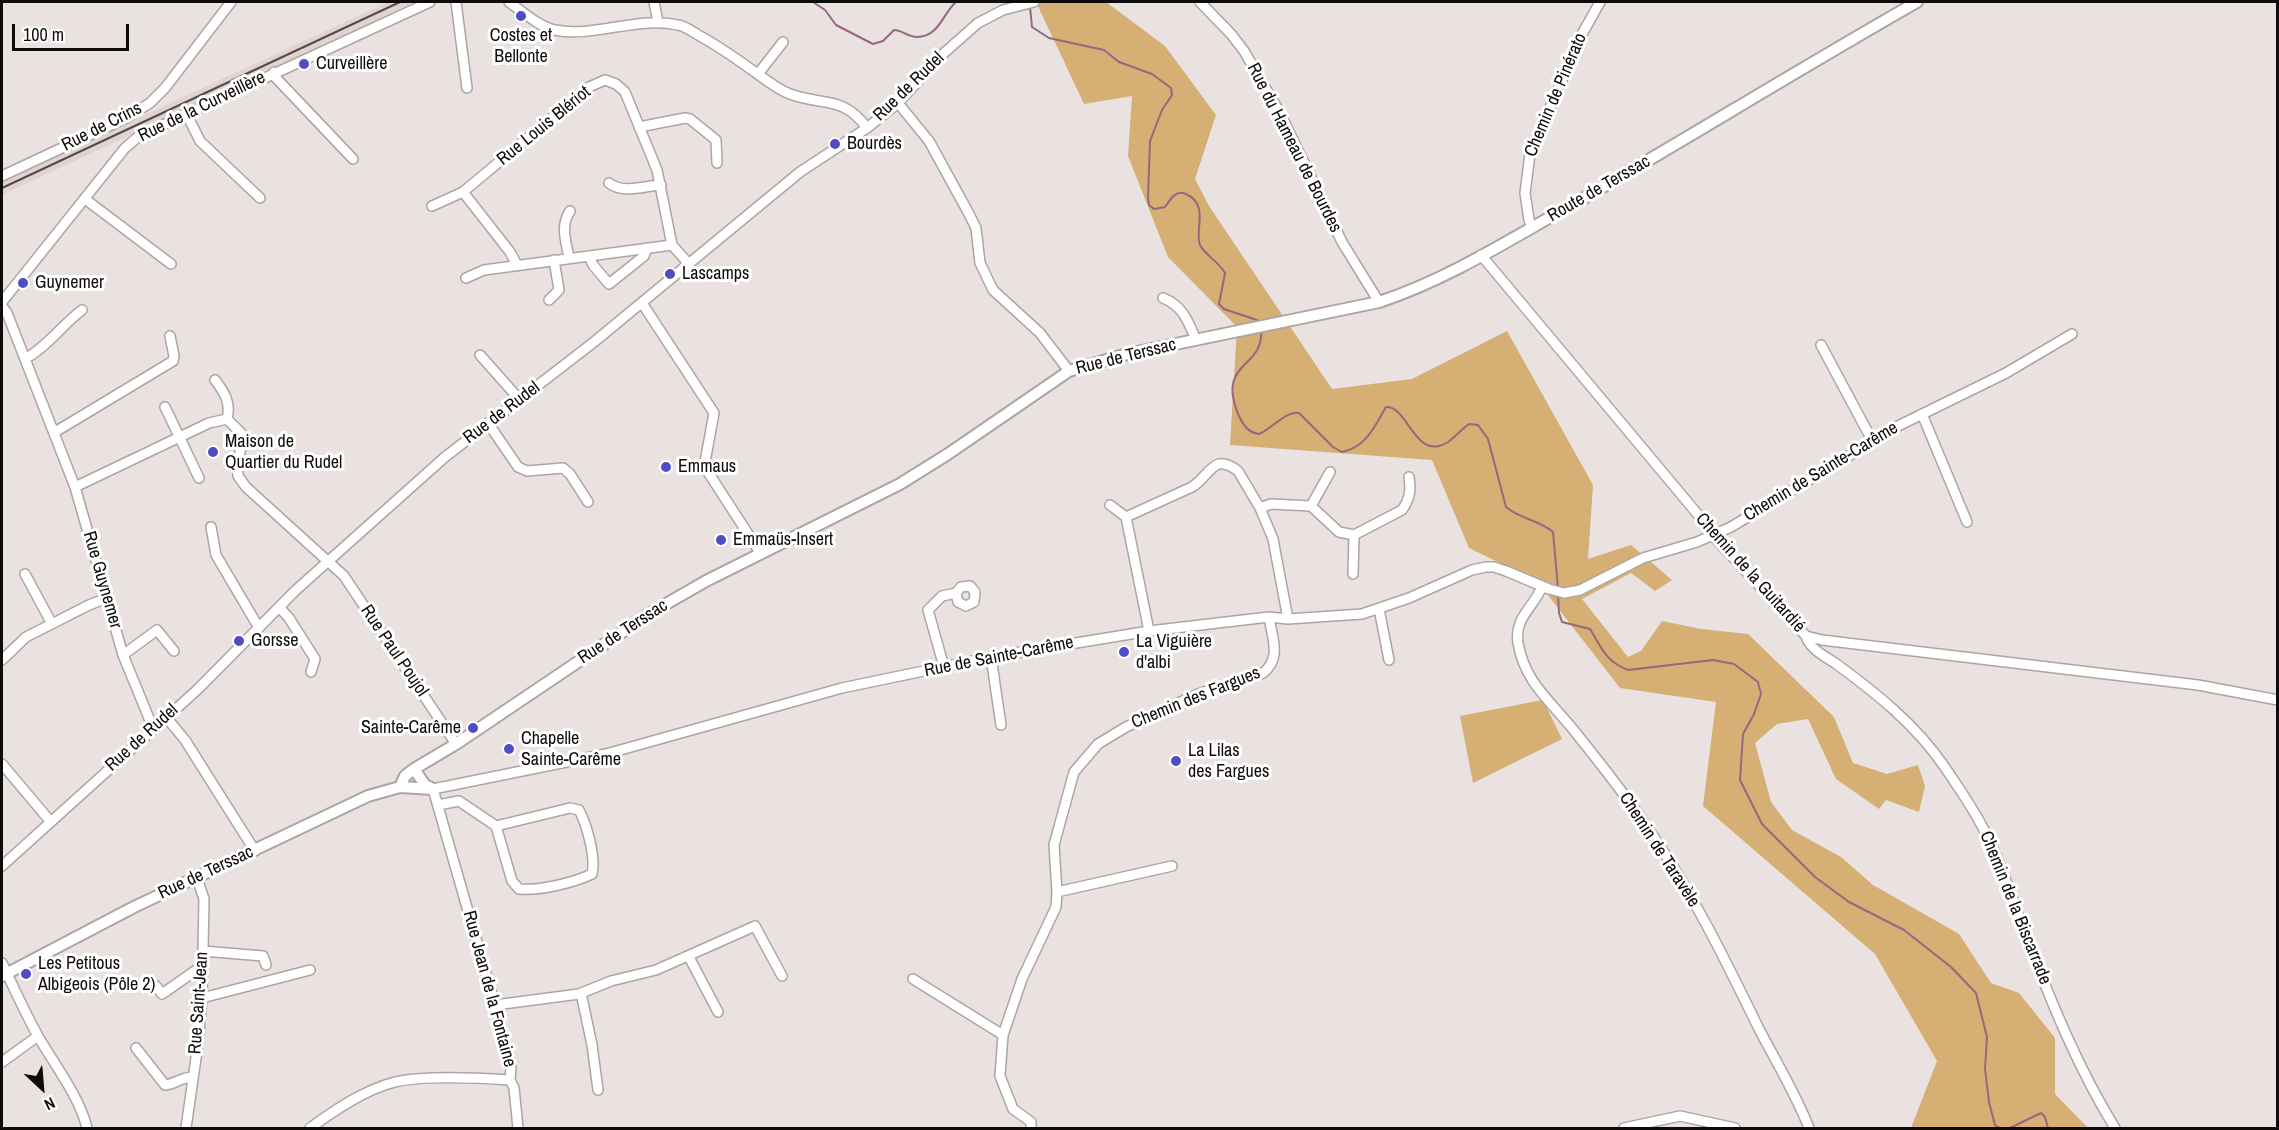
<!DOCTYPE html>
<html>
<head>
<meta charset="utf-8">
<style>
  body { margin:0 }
  #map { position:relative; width:2279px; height:1130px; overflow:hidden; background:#e9e2e0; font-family:"Archivo Narrow",sans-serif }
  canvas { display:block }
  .frame { position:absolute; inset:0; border:3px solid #0e0c0b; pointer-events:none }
  .north { position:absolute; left:12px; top:1058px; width:60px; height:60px; -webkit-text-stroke:4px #fff; paint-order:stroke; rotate:154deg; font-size:16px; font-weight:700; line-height:24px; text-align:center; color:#0e0c0b }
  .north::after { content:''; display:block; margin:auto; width:21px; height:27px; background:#0e0c0b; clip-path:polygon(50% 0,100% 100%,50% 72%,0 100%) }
  .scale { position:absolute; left:12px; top:24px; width:117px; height:27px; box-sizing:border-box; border:3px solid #0e0c0b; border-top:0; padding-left:8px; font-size:18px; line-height:21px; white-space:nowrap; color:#0e0c0b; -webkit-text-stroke:4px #fff; paint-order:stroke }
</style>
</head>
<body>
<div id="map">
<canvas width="2279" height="1130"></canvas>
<div class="frame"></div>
<div class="north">N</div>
<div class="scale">100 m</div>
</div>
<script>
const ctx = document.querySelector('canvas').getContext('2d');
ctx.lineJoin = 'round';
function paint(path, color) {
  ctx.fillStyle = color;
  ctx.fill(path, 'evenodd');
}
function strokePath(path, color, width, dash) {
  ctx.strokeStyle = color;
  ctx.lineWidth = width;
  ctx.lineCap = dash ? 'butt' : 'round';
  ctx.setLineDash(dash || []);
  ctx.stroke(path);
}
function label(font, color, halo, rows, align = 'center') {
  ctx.font = font + ' "Archivo Narrow",sans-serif';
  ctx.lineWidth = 6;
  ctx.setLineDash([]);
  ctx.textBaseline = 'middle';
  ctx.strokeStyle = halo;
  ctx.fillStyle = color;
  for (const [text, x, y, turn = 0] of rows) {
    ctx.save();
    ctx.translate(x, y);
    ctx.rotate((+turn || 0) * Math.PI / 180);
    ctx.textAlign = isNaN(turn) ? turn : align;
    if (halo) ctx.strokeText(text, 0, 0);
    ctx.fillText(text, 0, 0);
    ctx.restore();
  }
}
const built = new Path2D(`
  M388,2H415L2,195V181Z`);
const green = new Path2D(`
  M1036,2H1106L1165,46L1216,115L1195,179L1209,206L1332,389L1412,379L1507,331L1593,485L1588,559L1631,545L1672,580L1655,591L1631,573L1582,599L1628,657L1641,651L1662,621L1701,629L1748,634L1834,717L1853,763L1887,774L1918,765L1925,786L1919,812L1886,800L1879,809L1836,779L1808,719L1777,724L1755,743L1771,802L1792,830L1841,857L1873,885L1959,934L1991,983L2019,993L2055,1038V1094L2088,1128H1911L1937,1061L1875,954L1703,806L1716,702L1620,688L1537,581L1469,548L1432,460L1230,445L1237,327L1168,257L1128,156L1132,96L1084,104Z
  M1543,700L1562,739L1473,783L1460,716Z`);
const stream = new Path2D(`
  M813,2L825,10L836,25L873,44L883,41L894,30C902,30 908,37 917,37C939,37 943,13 956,2
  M1030,7L1032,27L1049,38L1104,50L1119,62L1152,74L1171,88L1172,95L1162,110L1150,141L1148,198L1149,205L1154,209L1165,207C1170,200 1176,189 1186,194C1210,205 1194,230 1200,245C1204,254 1219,262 1225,273L1219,304L1224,309L1257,320L1261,323
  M1261,329C1265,370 1215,360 1239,416C1243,425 1249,433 1259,434C1272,429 1285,411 1299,413L1333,447L1342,452C1367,447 1375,425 1386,407C1408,405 1415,463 1448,442C1455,437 1462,429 1469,424L1478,425L1488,439L1506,507C1520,519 1539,520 1553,532L1558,589
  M1558,595L1559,613L1562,622L1590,629C1602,648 1605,661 1628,670L1713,660L1734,664L1758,682L1761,694L1754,714L1743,734L1740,780L1762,824L1815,877L1849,902L1904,930L1951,967L1976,993L1987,1037L1985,1069L1989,1102L1995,1125L2000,1128
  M2010,1128L2041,1113L2045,1117L2048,1128`);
const minor = new Path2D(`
  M456,2L467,88
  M509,2C523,12 538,26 555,30C594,38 635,16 678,25C685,26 692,31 698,35C717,45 734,57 752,70C764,78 776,89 790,94C822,106 843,95 867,128
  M654,2L658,22
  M1200,2L1231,34L1244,51L1280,113L1342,242L1379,302
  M274,72L276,78L353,159
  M758,74L783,42
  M898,103L929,141L968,212L976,228L980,263L993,290L1040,333L1069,371
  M186,113L200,141L260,198
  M639,127L685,118L690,119L716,140L717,163
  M2,176L126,118L150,103L165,88L231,2
  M609,183C622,194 644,186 661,185
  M463,192L510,252L517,265
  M85,199L171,264
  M432,206L463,192L589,87L605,80L616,84L625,92L657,170L672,245L689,264
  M1532,227L1529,220L1525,193L1530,154L1581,36L1600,2
  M1481,255L1705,523L1713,536L1806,636L1822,640L2198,685L2278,700
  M589,256L593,265L609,284L644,256L647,248
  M569,258C566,241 560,226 570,211
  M466,278L484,270L672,245
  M1163,298C1183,306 1188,321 1196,340
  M549,300L559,290L554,260
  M2,302L125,148L139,136L430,2
  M642,303L714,413L705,462L706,469L761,554
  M2,306L7,313L75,487L123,655L153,728
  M1821,345L1873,442
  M480,355L520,400
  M25,359C47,347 62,325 82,310
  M215,380C225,393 231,403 227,419
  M165,407L199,478
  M1922,414L1967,522
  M488,423L518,467L527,471L563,468L570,474L588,502
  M55,432L173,361L174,356L170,336
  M75,487L209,423L227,419L241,433L243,440L237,464L238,476L246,487L344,576L456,744
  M1110,505L1126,517L1192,487C1211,475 1213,452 1238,471L1260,508L1273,539L1288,619
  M1311,506L1330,472
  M1260,508L1271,504L1311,506L1339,532L1354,535L1402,510C1410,499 1411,490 1409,477
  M1126,517L1149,631
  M211,527L216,555L259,628
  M25,574L52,624
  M1353,574L1354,535
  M970,586L975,592L974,602L966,606L958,602L956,593L961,587Z
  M1542,587C1533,608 1514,618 1518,643C1525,684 1553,703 1576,733C1600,763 1624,793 1645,824C1690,888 1724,957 1758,1027C1775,1060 1796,1094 1809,1128
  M279,607L289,618L315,659L311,672
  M1379,609L1389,660
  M1806,636C1809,648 1824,656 1835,663C1876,693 1915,724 1944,766C1958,787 1974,809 1985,832C2003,867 2014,905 2028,942C2053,1006 2079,1070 2115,1128
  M123,655L157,630L174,651
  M991,657L1001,725
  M2,660L26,637L89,605L107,598
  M944,667L928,610L942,596L956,593
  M166,717L185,740L255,851
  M2,764L50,821
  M438,805L459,801L496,826L512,881L519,889C539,891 573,883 592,874C596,858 587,825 579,810L570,808L496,826
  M2,866L197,690L296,590L445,457L594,342L800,172L867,128L898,103L944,53L978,23L1003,10L1034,2
  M1057,892L1172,866
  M203,951L263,956L266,965
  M689,957L718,1012
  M2,963C14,988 25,1013 39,1038C55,1065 80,1098 87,1128
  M913,979L1003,1035
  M156,986L162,994L202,966
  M581,993L592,1045L598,1090
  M202,998L310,970
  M495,1005L579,994L611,981L656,970L755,926L782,976
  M136,1048L165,1085C175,1084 182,1077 193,1077
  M2,1062L38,1036
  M510,1080L514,1088L518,1128
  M186,1128L198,1044L202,998L204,899L197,878
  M310,1128C335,1110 364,1090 395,1082C424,1075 480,1078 510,1080L511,1068L495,1005L433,789L606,754L842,688L991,657L1149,631L1269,617L1288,619L1362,614L1409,598L1472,570L1486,567H1494L1506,571L1549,589L1564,593L1580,590L1643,558L1697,542L1731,527L1900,425L2006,373L2072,334
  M1031,1128V1122L1013,1109L1000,1076L1003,1035L1022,979L1056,907L1057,892L1054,845L1074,772L1098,744L1126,727L1198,694L1263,673C1282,658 1272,638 1269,617
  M1624,1128L1680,1116L1735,1128`);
const tertiary = new Path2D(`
  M414,769L425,785L433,789
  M400,787L433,789
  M2,976L134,907L368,796L400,787L405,776L414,769L456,744L652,612L706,581L900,484L948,454L1069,371L1127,354L1379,302C1449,279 1512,238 1577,202C1691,136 1803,67 1917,2`);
const rail = new Path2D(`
  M2,188L400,2`);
const markers = [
  [521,16,6,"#504cc3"],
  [304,64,6,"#504cc3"],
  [835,144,6,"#504cc3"],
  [670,274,6,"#504cc3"],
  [23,283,6,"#504cc3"],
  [213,452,6,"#504cc3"],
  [666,467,6,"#504cc3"],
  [721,540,6,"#504cc3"],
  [239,641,6,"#504cc3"],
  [1124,652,6,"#504cc3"],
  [473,728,6,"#504cc3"],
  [509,749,6,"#504cc3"],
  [1176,761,6,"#504cc3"],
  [26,974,6,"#504cc3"]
];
const poiNames = [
  ["Costes et",521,36,"center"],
  ["Bellonte",521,57,"center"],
  ["Curveillère",316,64],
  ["Bourdès",847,144],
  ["Lascamps",682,274],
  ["Guynemer",35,283],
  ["Maison de",225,442],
  ["Quartier du Rudel",225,463],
  ["Emmaus",678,467],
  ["Emmaüs-Insert",733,540],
  ["Gorsse",251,641],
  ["La Viguière",1136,642],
  ["d'albi",1136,663],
  ["Sainte-Carême",461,728,"right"],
  ["Chapelle",521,739],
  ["Sainte-Carême",521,760],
  ["La Lilas",1188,751],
  ["des Fargues",1188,772],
  ["Les Petitous",38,964],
  ["Albigeois (Pôle 2)",38,985]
];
const streetNames = [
  ["Rue de Rudel",909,87,-44],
  ["Chemin de Pinérato",1556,95,-67],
  ["Rue de la Curveillère",202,107,-26],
  ["Rue Louis Blériot",544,126,-39],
  ["Rue de Crins",102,127,-27],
  ["Rue du Hameau de Bourdes",1294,148,63],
  ["Route de Terssac",1599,189,-30],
  ["Rue de Terssac",1126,357,-14],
  ["Rue de Rudel",502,413,-37],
  ["Chemin de Sainte-Carême",1821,472,-31],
  ["Chemin de la Guitardié",1750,573,48],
  ["Rue Guynemer",102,580,74],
  ["Rue de Terssac",623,632,-33],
  ["Rue Paul Poujol",394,651,56],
  ["Rue de Sainte-Carême",999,657,-11],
  ["Chemin des Fargues",1196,698,-22],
  ["Rue de Rudel",142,738,-42],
  ["Chemin de Taravèle",1659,850,57],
  ["Rue de Terssac",206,873,-25],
  ["Chemin de la Biscarrade",2015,908,68],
  ["Rue Jean de la Fontaine",489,989,75],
  ["Rue Saint-Jean",199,1003,-86]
];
paint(built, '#e3d3d0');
paint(green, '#d5af74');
strokePath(stream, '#96677e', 2);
strokePath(minor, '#aca5a3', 12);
strokePath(tertiary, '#aca5a3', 14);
strokePath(minor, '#fff', 9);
strokePath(tertiary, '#fff', 10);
strokePath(rail, '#4f4c4b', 2);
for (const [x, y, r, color] of markers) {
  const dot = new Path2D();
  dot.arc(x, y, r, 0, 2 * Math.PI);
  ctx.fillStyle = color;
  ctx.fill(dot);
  strokePath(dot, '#fff', 2);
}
label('18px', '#0e0c0b', '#fff', poiNames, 'left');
label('18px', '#0e0c0b', '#fff', streetNames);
</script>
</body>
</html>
